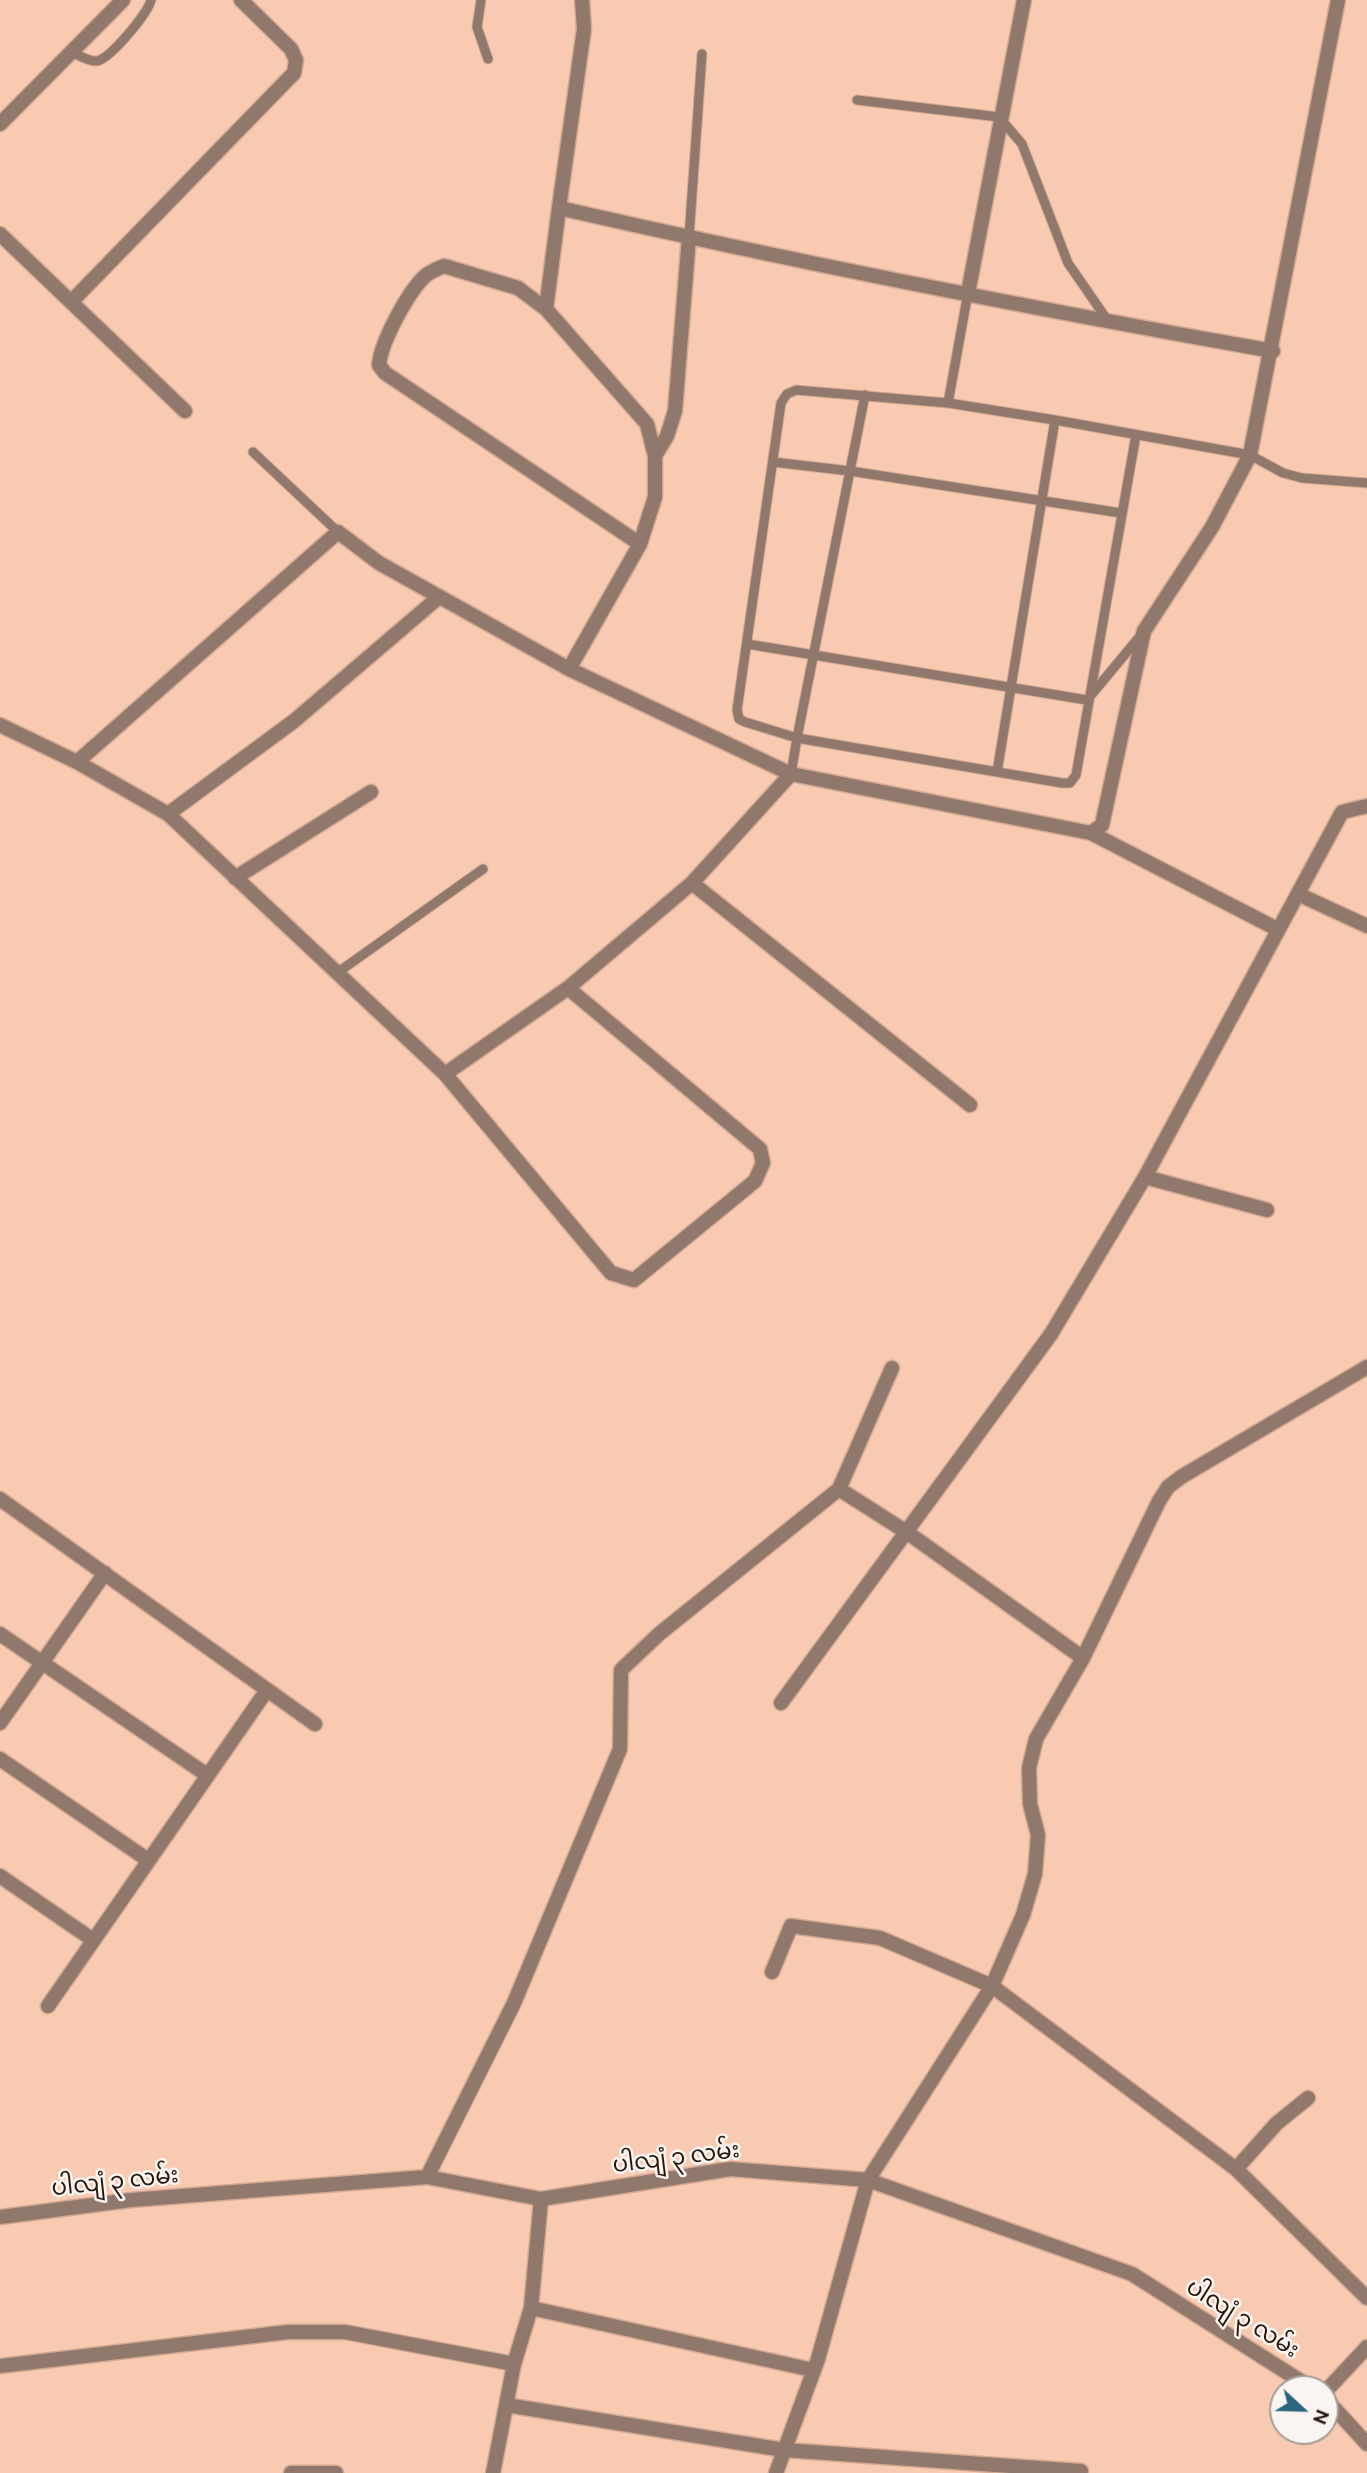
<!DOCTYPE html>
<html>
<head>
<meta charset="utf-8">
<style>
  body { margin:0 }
  #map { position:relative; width:1367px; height:2473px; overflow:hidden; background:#f8cab1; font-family:Ubuntu,sans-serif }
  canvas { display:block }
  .north { position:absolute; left:1269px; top:2375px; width:70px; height:70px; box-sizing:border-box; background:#faf5f1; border:2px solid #a69b95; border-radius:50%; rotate:112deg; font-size:19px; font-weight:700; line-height:28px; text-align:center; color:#29150a }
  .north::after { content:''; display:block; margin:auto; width:24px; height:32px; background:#2c657f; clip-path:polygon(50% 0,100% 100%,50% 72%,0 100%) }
</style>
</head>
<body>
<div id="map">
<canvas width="1367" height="2473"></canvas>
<div class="north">N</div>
</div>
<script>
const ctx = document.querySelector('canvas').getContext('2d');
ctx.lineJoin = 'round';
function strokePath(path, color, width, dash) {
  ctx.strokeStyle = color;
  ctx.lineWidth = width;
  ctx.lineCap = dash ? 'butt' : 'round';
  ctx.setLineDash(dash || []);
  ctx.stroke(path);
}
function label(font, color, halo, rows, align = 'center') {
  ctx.font = font + ' Ubuntu,"Noto Sans Myanmar",sans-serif';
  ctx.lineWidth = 5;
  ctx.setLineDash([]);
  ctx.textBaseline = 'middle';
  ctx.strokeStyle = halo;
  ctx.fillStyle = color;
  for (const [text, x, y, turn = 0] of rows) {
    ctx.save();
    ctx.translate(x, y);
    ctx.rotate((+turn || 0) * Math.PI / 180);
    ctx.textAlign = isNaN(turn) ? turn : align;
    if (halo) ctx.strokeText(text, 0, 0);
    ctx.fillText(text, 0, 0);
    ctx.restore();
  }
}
const service = new Path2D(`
  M481,0L477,27L488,59
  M71,52C79,55 89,62 97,61C111,58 148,13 151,0
  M857,100L999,117L1022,144L1068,263L1108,321
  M689,237L702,54
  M865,395L797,738L1062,783H1070L1076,775L1136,435
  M948,403L968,293
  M253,452L338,532
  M773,462L850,471L1121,513
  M747,644L1087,700L1141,635
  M997,772L1055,420
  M791,774L797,738L745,722L739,719L737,710L781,403L787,394L796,390L948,403L1055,420L1250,455L1283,473L1302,478L1367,483
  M337,973L483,869`);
const minor = new Path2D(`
  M582,0L584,29L559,208C795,262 1034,309 1273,351
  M0,124L123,0
  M0,234L185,411
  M968,293L1024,0
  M71,302L294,73L296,60L291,49L241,0
  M546,309L559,208
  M655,456L667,436L675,411L689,237
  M569,669L640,544L655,497V456L647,424L546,309L518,288L444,266C437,269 429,272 424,277C407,294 381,342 379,365L385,373L640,544
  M0,725L77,762L168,814L445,1074L568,988L692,883L791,774
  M77,762L338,532L379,563L569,669L791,774L1091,833L1102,825L1144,631L1212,527L1250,455L1338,0
  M168,814L294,721L439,597
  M1091,833L1277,929
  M235,878L371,792
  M692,883L970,1105
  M1300,895L1367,926
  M445,1074L611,1273L634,1280L755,1181L763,1163L760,1149L568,988
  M1145,1177L1267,1210
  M839,1489L908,1533L1083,1658
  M0,1499L315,1724
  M0,1634L207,1775
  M781,1703L1051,1334L1145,1177L1342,812L1367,806
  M0,1723L105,1573
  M0,1759L148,1860
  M0,1876L93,1940
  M772,1972L791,1926L880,1938L992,1986L1236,2169L1367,2298
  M48,2006L267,1690
  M1236,2169L1277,2123L1308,2098
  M427,2177L514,2003L620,1749L621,1670L659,1634L839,1489L892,1368
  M0,2217L131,2200L427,2177L541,2199L730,2169L868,2180L1132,2274L1313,2389
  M531,2308L813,2370
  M0,2366L288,2332H345L514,2364
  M1325,2392L1367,2347
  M1325,2398L1367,2444
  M506,2405L784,2450L1081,2471
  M291,2473H336
  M493,2473L514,2364L531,2308L541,2199
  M776,2473L818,2359L868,2180L992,1986L1023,1915L1035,1874L1038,1835L1030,1804L1029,1768L1036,1739L1083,1658L1159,1501L1168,1487L1181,1477L1367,1367`);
const streetNames = [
  ["ပါလျံ ၃ လမ်း",676,2157,-7],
  ["ပါလျံ ၃ လမ်း",115,2181,-6],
  ["ပါလျံ ၃ လမ်း",1243,2318,32]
];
strokePath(service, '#d3a993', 11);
strokePath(minor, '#d3a993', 17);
strokePath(service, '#90786c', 9);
strokePath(minor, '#90786c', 14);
label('23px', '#29150a', '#faf5f1', streetNames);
</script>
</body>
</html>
